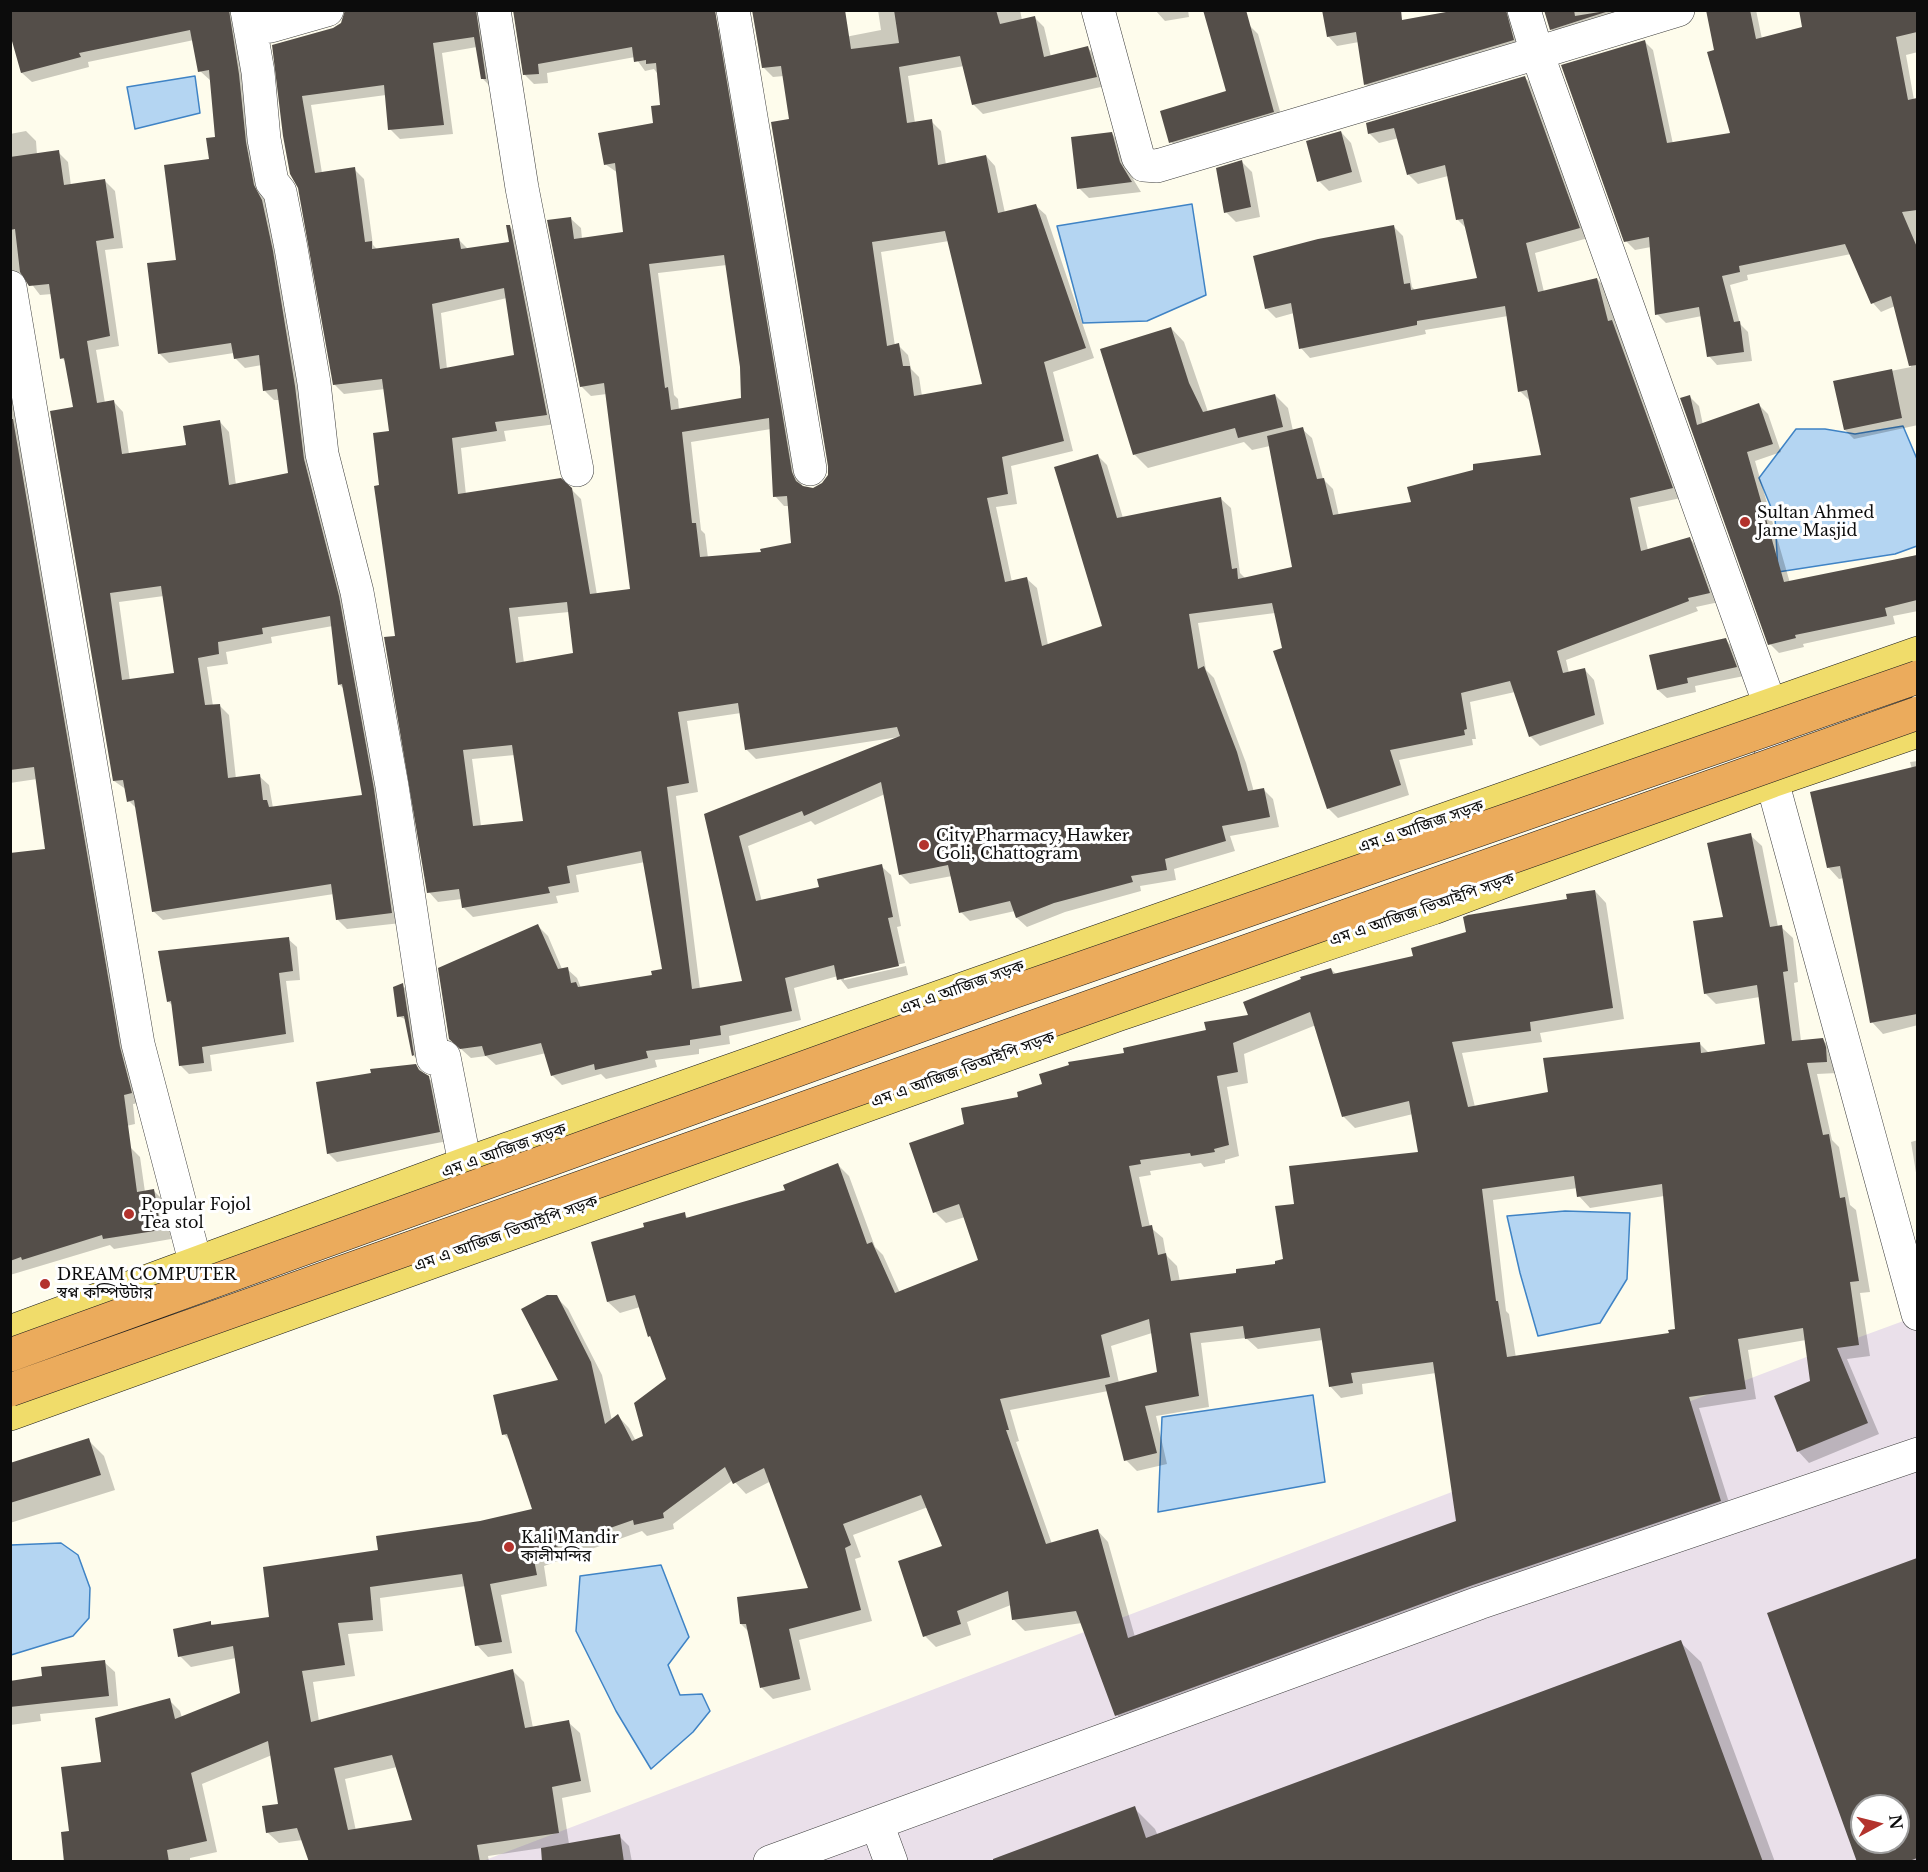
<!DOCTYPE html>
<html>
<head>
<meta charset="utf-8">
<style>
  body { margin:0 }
  #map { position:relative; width:1928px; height:1872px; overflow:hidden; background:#fefcec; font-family:"Libre Baskerville",serif }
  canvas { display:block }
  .frame { position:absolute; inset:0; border:12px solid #0c0c0c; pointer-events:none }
  .north { position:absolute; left:1850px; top:1794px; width:60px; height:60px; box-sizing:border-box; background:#fff; border:2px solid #9e9e9e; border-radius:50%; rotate:83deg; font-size:16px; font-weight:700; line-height:24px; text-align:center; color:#0c0c0c }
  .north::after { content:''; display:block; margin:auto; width:21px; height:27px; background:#b3332d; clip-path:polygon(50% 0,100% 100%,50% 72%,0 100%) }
</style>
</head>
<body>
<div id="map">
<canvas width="1928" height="1872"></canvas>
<div class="frame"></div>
<div class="north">N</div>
</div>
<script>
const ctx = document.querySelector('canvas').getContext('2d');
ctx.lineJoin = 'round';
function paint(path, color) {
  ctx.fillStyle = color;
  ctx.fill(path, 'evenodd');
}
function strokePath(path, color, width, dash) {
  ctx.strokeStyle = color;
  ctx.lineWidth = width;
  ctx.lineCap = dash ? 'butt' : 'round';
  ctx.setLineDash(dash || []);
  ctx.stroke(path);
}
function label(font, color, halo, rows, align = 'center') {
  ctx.font = font + ' "Libre Baskerville","Noto Sans Bengali",serif';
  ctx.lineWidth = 6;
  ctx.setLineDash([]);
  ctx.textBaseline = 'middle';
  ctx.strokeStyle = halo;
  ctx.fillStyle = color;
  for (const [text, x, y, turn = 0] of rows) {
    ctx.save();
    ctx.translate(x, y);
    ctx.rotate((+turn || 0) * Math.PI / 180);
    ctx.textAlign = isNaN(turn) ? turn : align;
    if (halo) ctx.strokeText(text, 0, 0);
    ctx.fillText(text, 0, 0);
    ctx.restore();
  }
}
const industrial = new Path2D(`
  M1917,1316V1861L480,1862L1838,1345ZM1862,1806H1898V1842H1862Z`);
const water = new Path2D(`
  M195,76L200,113L135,129L127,87Z
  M1192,204L1206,295L1147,321L1083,323L1057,226Z
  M1903,426L1917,459V546L1895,554L1778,572L1775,517L1759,478L1796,429H1825L1855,434Z
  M1565,1211L1630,1213L1627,1279L1600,1323L1538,1336L1520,1273L1507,1216Z
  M1313,1395L1325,1482L1158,1512L1162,1417Z
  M61,1543L78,1555L90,1588L89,1618L73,1636L11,1655V1545Z
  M661,1565L689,1637L668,1665L680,1695L702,1694L710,1711L693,1732L651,1769L616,1711L576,1631L580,1576Z`);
const shadow = new Path2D(`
  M10,10H241L263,197L272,211L348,607L401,923L347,929L337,919L334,894L163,920L153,911L137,809L129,801L127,790L114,781L74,409L66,362L62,358L52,294L40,295L27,278H17L10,281V134L26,131L36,141L37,155L58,152L68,162L71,186L105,181L115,191L123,248L105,250L119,346L96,350L105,403L114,402L123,412L129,454L187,446L220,422L229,432L236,485L289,474L280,400H274L265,391L262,365L245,368L235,358L234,353L169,363L159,353L177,261L217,138L211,81L200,71L194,40L88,62L89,67L32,82L22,73ZM164,596L176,674L130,681L119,602ZM333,626L339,684L345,690L364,796L273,808L269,785L259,776L236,779L229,715L219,705L213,706L207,667L228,664L226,652L272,643L271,637Z
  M347,10H488L492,88L482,78L477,47L442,53L453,134L400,139L390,129L386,95L311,105L322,173L354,169L364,179L373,245L378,250L459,240L469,250L510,244L509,226L519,236L556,424L504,431L506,441L461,448L466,495L571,489L581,499L597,595L631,590L607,394L591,396L581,386L571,219L581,228L582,239L624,233L618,173L605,164L655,124L662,106L657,73L654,69L645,71L635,57L547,73L548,83L534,84L525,75L515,10L716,27L726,37L801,483L803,488L813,489L823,484L829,476L790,121L784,76L773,77L763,67L840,38L881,30L878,10H1020L1022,20L1034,17L1044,27L1051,57L1088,48L1098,58L1105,86L983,114L973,104L964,66L908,76L915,123L931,121L941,131L946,165L986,156L995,166L1005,213L1036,206L1046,215L1094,358L1053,372L1073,451L1011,466L1017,504L996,507L1012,582L1027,579L1037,588L1048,645L1104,627L1098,456L1107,465L1123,518L1221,499L1231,508L1240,573L1246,579L1294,568L1270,446L1252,450L1244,442L1148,468L1134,454L1171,328L1184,342L1208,412L1275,395L1288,408L1293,431L1302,429L1312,438L1323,479L1333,489L1339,516L1413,503L1543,456L1530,401L1520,391L1508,316L1425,330L1426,334L1310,358L1301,348L1294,313L1276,318L1266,308L1394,227L1403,236L1412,287L1415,290L1479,280L1467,229L1458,220L1448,176L1418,184L1409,175L1399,138L1379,143L1369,133L1525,78L1535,87L1588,238L1535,253L1544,292L1597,279L1607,289L1616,325L1622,331L1681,498L1638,507L1648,550L1690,539L1699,548L1719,602L1696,607L1698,611L1566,660L1569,673L1585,670L1594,680L1604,724L1540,746L1530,736L1515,692L1470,702L1476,739H1472L1473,745L1399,760L1409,795L1338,818L1328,808L1275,613L1198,623L1206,670L1214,678L1246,763L1254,792L1264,790L1273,799L1279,827L1230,836L1235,851L1174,869L1176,880L1140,886L1141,891L1065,912L1027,927L1017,918L1015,911L970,921L961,912L952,876L910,884L900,874L885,794L815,825L811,821L748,846L762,902L821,888L881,866L891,875L901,926L897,927L905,963L844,977V980L906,966L908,975L848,989L838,976L794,988L801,1020L729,1036L730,1044L699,1049V1054L655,1060L657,1067L606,1079L601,1074L562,1085L552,1075L546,1053L496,1065L486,1056L471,1058L461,1049L538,926L548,936L562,969H567L577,978L581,988L653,976L663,970L645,862L576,875L579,892L556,896L558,903L473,917L463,907L462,899L438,902L429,892L381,487L391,432L385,389L344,394L334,384L274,46L333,29L342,24ZM949,241L984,385L922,396L919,377L911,369L908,355L898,345L895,346L881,252ZM727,265L742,367V399L679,410L678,399L674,395L658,273ZM507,298L516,356L447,369L441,313ZM771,429L775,496L784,506H789L793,544L763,554L708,558L705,534L701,530L691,442ZM569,612L575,655L524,663L518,617ZM741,713L746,749L756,759L899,737L706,815L744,982L700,989L676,796L698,792L687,721ZM515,755L524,822L481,826L472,759Z
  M1155,10H1188L1189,17L1165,21Z
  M1450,10H1517L1522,50L1374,93L1365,84L1359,42L1337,46L1328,36L1451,13Z
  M1544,10H1626L1560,38L1551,29Z
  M1707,10H1756L1762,39L1868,10H1918V52L1906,55L1914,100L1918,99V139L1771,175L1776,201L1918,177V425L1854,439L1845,430L1835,382L1911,367L1895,306L1881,312L1873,303L1851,254L1747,275L1748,280L1730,285L1740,324L1748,332L1752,361L1717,365L1709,356L1702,316L1666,323L1657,314L1651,247L1635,250L1626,241L1644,41L1653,50L1673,144L1732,134Z
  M1248,24L1258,34L1283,122L1181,152L1171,142L1228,92Z
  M1341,132L1351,143L1362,182L1329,191L1319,181Z
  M1111,133L1121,143L1130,174L1141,192L1089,198L1079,188Z
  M1242,162L1252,172L1260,217L1236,222L1226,212Z
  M10,367L140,1103L133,1104L135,1124L10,1153L47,850L37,779L10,783Z
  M1690,397L1699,406L1703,425L1759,405L1768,414L1781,452L1755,461L1790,583L1918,555V611L1893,616L1895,624L1803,644L1804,647L1779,653L1770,644L1682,399Z
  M1726,640L1734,649L1744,676L1695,686L1696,692L1667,698L1658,690L1651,656Z
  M1918,761V1025L1883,1034L1872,1022L1844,878L1839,879L1828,867L1912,769L1910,762Z
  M1750,835L1762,846L1778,927H1781L1793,938L1798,982L1794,983L1801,1041L1822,1039L1834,1051L1837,1073L1817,1074L1832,1140L1839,1147L1850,1205L1856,1210L1870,1292L1860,1293L1870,1356L1847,1359L1879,1434L1809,1463L1798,1451L1812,1382L1806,1340L1748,1350L1756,1399L1699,1408L1732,1512L1128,1726L1117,1715L1082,1623L1025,1631L1014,1620L1011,1605L967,1622L971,1635L936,1647L925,1636L944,1547L928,1507L853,1535L861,1557L855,1559L872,1621L799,1640L811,1690L773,1699L762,1688L749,1632L741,1624L810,1589L771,1481L746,1494L733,1480L673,1524L674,1529L647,1536L642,1531L544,1566L547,1586L501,1595L512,1653L488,1657L477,1645L466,1586L380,1598L383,1631L348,1634L355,1676L313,1682L319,1721L513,1671L524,1682L533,1728L568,1722L580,1733L591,1792L562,1798L569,1844L488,1856L489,1862H310L303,1840L279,1843L267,1832L279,1805L272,1755L202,1784L217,1852L190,1858V1862H65L71,1833L103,1763L169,1700L180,1711L182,1718L241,1694L236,1658L191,1667L180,1656L210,1623L214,1626L271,1618L380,1551L481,1522L534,1510L511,1442L504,1434L560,1381L556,1297L568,1309L602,1375L612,1421L618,1416L629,1428L636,1441L645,1437L668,1379L640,1307L620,1313L608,1302L592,1243L646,1228L684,1214L689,1219L787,1191L837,1164L849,1176L875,1247L883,1255L900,1293L980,1261L965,1217L946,1223L935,1212L966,1125L1020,1098L1125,1055L1208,1031L1250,1016L1331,969L1336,974L1415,957L1595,891L1606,903L1624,1019L1540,1033L1542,1042L1462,1053L1475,1107L1550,1094L1700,1044L1709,1053L1766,1045L1760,997L1716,1004L1705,993L1724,918ZM1316,1025L1344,1117L1355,1128L1413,1114L1420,1153L1296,1205L1285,1260L1277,1265L1238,1274L1180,1282L1177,1266L1166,1255L1163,1238L1150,1227L1139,1177L1151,1175L1150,1171L1201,1163L1204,1167L1225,1163V1160L1239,1156L1227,1087L1248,1083L1244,1054ZM1578,1188L1579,1196L1590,1208L1664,1196L1676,1330L1670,1335L1516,1358L1509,1314L1506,1311L1493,1200ZM1152,1333L1158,1373L1119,1383L1111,1346ZM1246,1338L1258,1349L1323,1340L1330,1386L1341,1398L1363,1394L1362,1384L1436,1373L1457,1522L1135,1637L1108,1542L1097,1530L1052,1544L1016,1442L1019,1441L1010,1410L1108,1391L1126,1460L1137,1471L1167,1464L1156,1416L1209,1407L1201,1343ZM397,1767L414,1821L356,1831L345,1779Z
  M288,939L297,947L300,980L286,981L294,1042L210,1055L212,1071L189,1074L180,1065L173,1006L168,1001Z
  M402,985L407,990L417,1059L413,1055L407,1020L398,1016Z
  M415,1065L437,1086L448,1141L337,1162L328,1153Z
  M1918,1140V1185L1911,1142Z
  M130,1147L140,1157L145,1192L154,1191L164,1201L171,1239L114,1249L110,1245L10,1275V1188Z
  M88,1440L104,1456L115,1490L10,1523V1465Z
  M1918,1560V1862H1858L1769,1614ZM1862,1806H1898V1842H1862Z
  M1680,1642L1701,1662L1775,1862H989L1134,1808L1155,1829L1158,1836Z
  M104,1662L115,1672L118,1706L40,1714L41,1721L10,1725V1682L44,1677Z
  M619,1836L629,1846L632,1862H580Z`);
const building = new Path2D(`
  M10,10H229L239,74L246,142L254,185L262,200L273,251L295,386L304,459L339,596L374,789L392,913L336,920L331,884L152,912L134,800L127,802L123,780L113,781L50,411L73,407L64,358L60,359L49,284L29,286L20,272L15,229L10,230V157L59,150L64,185L105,179L114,238L96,241L110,336L87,341L97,403L114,400L122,454L186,445L183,426L220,420L229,485L288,473L277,389L263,391L259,355L234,359L231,343L158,354L147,263L176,260L164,165L209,159L206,138L215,137L209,70L198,72L190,30L79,53L81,57L21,73L10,34ZM161,586L174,673L122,680L110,593ZM330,616L338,685L342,684L362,795L269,807L267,800H263L260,774L228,778L220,704L205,705L198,658L219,654L218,642L263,634L262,628Z
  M345,10H476L486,79H481L474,37L433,43L444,125L388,130L384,85L302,96L315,173L355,167L365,242L372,241V249L459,238L461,249L509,242L506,225H510L547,415L495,422L497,431L452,438L458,494L561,478L572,488L590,594L630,589L604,383L580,387L547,220L571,217L574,239L623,232L615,163L604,165L598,133L653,123L651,106L660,105L656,63L646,64V60L634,62L632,47L538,64L539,74L523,75L513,10H715L792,472L796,481L803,486L813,488L822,483L828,475V466L771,122L789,119L781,66L762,68L752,10H845L851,49L899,43L894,10H996L1000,24L1035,16L1044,57L1088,46L1097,77L972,105L960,56L899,67L907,123L932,119L938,165L986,155L998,213L1036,204L1086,348L1044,362L1064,441L1002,457L1008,494L987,498L1005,582L1027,577L1042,646L1102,626L1054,467L1098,454L1117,518L1221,497L1232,569L1237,568L1238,579L1292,567L1267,436L1303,427L1317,479L1324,478L1333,515L1411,502L1407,487L1473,470V464L1541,455L1527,390L1518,392L1505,306L1417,321V325L1299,349L1291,303L1265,309L1253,256L1318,239L1394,225L1404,284L1410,283L1411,290L1477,278L1463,219L1456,220L1445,165L1407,175L1394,128L1368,134L1366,123L1525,76L1580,228L1526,243L1538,292L1597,278L1608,321L1612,320L1673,488L1630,498L1641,551L1690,537L1710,593L1688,598L1689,601L1557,651L1563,673L1585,668L1595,715L1529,737L1510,681L1461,693L1467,729L1464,730L1465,735L1390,750L1401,785L1327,809L1273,651L1282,648L1272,603L1189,614L1198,669L1204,666L1237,752L1248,791L1264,788L1270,817L1222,826L1226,841L1165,859L1167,870L1131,876L1133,882L1054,903L1016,918L1010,901L959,913L948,865L899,875L881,782L804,816L802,811L739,836L756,901L819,887L817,879L882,864L893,917L888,918L899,966L837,980L834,965L785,978L792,1011L720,1026L721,1035L690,1040V1045L646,1051L648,1058L595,1070L594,1064L551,1076L541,1043L485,1056L482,1046L460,1049L449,1039L438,968L538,924L558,969L568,967L571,983L576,982L578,987L652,975L651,971L662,969L641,851L567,866L570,883L548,887L550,893L462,908L459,889L427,893L384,637L395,636L374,486L379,485L373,433L389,431L382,379L333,385L298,188L290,174L283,136L272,45L333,28L341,23ZM945,231L982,384L914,396L910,366H903L899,343L887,346L872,242ZM724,255L740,367L741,398L671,410L668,387L665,388L649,264ZM504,288L514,355L440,369L432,304ZM769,418L773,497L787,496L791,543L760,549L761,552L700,557L696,523H692L682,432ZM567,602L573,653L516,663L509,608ZM738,703L745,750L897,727L900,736L704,814L742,981L692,989L667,787L689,783L678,712ZM512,745L523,821L473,826L463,750Z
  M1203,10H1246L1274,112L1169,143L1160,111L1226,91Z
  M1322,10H1401L1402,20L1457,10H1506L1514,40L1364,85L1356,32L1327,37Z
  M1544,10H1574L1575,16L1612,10L1550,30Z
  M1706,10H1750L1756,39L1802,27L1799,10H1917V32L1896,37L1908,100L1917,98V210L1902,212L1917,247V365L1909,366L1891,296L1871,304L1845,244L1739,266L1740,272L1722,276L1734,322L1740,321L1744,352L1707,357L1699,307L1655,315L1649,237L1624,242L1561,65L1645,40L1667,143L1730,133L1707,52L1714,50Z
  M1341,131L1352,172L1317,182L1306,141Z
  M1112,132L1120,162L1132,182L1077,189L1071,137Z
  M1242,160L1251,207L1224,213L1216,168Z
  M1171,327L1189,383L1203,412L1275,394L1283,427L1238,438L1235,428L1133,455L1100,349Z
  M1892,369L1902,418L1844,430L1833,381Z
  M1690,395L1697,425L1759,403L1773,444L1747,452L1784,582L1917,555V600L1885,608L1887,616L1795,635L1796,638L1768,645L1680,398Z
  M10,419H13L120,1047L132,1093L124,1095L137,1192L154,1189L161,1230L103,1239L102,1235L22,1260L21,1257L10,1261V853L45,849L34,767L10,770Z
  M1726,638L1737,667L1687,678L1688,683L1657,690L1649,655Z
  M1917,766V1014L1870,1023L1840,866L1827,868L1810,792Z
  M1751,833L1770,927L1782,925L1788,971L1783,972L1792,1041L1823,1038L1826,1047L1827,1062L1807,1063L1823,1135L1829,1134L1840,1198L1845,1197L1859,1281L1850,1282L1859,1345L1837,1348L1868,1423L1797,1452L1774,1396L1810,1381L1803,1328L1738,1339L1746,1389L1689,1397L1721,1501L1473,1585L1115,1716L1076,1611L1012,1620L1008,1591L957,1611L961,1624L923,1637L898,1561L942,1546L921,1495L843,1524L851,1545L845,1548L861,1610L789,1629L800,1679L760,1688L746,1624H740L737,1597L808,1588L764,1468L733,1484L725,1467L663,1513L664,1518L634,1525L633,1520L533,1555L537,1575L490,1584L502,1642L475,1646L462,1574L370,1587L373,1620L338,1623L345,1665L302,1671L311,1722L513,1669L525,1728L569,1720L581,1781L552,1787L559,1833L477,1845L480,1862H309L297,1828L266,1833L262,1806L278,1804L268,1741L191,1773L207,1841L167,1850L169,1862H64L61,1832L69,1831L61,1767L101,1762L95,1718L170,1698L175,1719L240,1693L233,1646L178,1657L173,1629L211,1621V1625L269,1617L263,1567L378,1550L376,1536L480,1521L532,1509L507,1434L502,1435L493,1395L558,1380L521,1309L547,1295H557L591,1362L605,1424L618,1414L632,1441L643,1436L634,1403L666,1379L650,1336L648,1337L635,1295L607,1302L591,1242L644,1227L643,1223L685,1212L686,1218L785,1190L783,1185L838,1163L867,1244L872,1242L895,1293L978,1260L959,1204L933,1213L909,1143L964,1124L961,1108L1018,1097L1017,1092L1042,1084L1039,1074L1069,1065L1068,1062L1124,1053L1123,1048L1206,1030L1204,1022L1248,1015L1243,1002L1301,979L1300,977L1331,968L1333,974L1413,956L1411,948L1466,932L1463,917L1468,915L1567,899L1566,894L1595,890L1613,1008L1530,1022L1531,1031L1452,1042L1468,1107L1548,1092L1543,1058L1700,1042L1701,1053L1765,1044L1757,985L1704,994L1693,921L1723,917L1707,843ZM1310,1012L1342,1117L1409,1101L1418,1152L1289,1166L1294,1204L1275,1206L1283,1259L1275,1261V1264L1236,1269V1273L1171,1281L1166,1253L1158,1255L1152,1225L1142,1227L1129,1166L1141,1164L1140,1160L1190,1153L1191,1156L1215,1152L1214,1149L1229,1145L1217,1076L1238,1072L1233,1043ZM1574,1176L1577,1197L1662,1184L1675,1329L1668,1330L1669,1333L1507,1357L1498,1301H1496L1482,1189ZM1149,1319L1157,1372L1105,1385L1124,1461L1157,1453L1145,1406L1199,1396L1190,1333L1243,1326L1245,1339L1320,1328L1329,1387L1353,1383L1351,1373L1433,1362L1456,1521L1128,1638L1098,1529L1046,1544L1006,1430H1009L1000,1399L1110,1377L1101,1335ZM392,1755L412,1820L348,1830L334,1768Z
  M289,937L293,971L279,973L286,1034L202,1047L204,1063L179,1066L171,1001L167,1002L158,951Z
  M403,983L414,1055L412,1056L404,1016L397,1017L393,987Z
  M416,1064L419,1070L429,1076L440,1132L327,1154L316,1082L371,1073L370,1069Z
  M89,1438L101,1475L10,1503V1463Z
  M1917,1558V1858L1907,1862H1857L1767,1613ZM1862,1806H1898V1842H1862Z
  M1681,1640L1763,1862H993V1859L1135,1806L1146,1838Z
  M105,1660L109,1696L10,1707V1681L42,1676L41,1667Z
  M620,1834L624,1862H542L541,1848Z`);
const minor = new Path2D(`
  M247,10L258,72L264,139L272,182L280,192L291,248L314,383L322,454L357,592L392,786L433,1058L444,1057L465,1164
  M494,10L522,188L577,470
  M733,10L810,469
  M1098,10L1138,157L1144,165L1157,166L1537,53L1524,10
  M1678,10L1537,53L1770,705L1772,781L1918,1314
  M250,28L271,26L327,10
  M10,287L138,1044L196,1265
  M877,1824L891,1862
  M770,1862L1479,1603L1918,1454`);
const major = new Path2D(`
  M10,1332L465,1164L1918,653
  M10,1414L1117,1015L1433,908L1772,781L1918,731`);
const highwayBridge = new Path2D(`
  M10,1355L1010,993L1918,677
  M10,1390L1918,713`);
const markers = [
  [1745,522,6,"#b3332d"],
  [924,845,6,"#b3332d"],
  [129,1214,6,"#b3332d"],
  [45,1284,6,"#b3332d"],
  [509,1547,6,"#b3332d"]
];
const poiNames = [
  ["Sultan Ahmed",1757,513],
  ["Jame Masjid",1757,531],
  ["City Pharmacy, Hawker",936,836],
  ["Goli, Chattogram",936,854],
  ["Popular Fojol",141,1205],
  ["Tea stol",141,1223],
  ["DREAM COMPUTER",57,1275],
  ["স্বপ্ন কম্পিউটার",57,1293],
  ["Kali Mandir",521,1538],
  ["কালীমন্দির",521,1556]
];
const streetNames = [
  ["এম এ আজিজ সড়ক",1421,827,-19],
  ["এম এ আজিজ ভিআইপি সড়ক",1422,910,-19],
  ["এম এ আজিজ সড়ক",962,988,-20],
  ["এম এ আজিজ ভিআইপি সড়ক",963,1070,-20],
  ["এম এ আজিজ সড়ক",504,1151,-20],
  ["এম এ আজিজ ভিআইপি সড়ক",506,1234,-20]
];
paint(industrial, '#eae0ea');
paint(water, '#b4d5f2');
strokePath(water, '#3f83c5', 1.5);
paint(shadow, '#0003');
paint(building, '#544e49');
strokePath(minor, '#3f3f3f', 34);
strokePath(major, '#1d1d1d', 34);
strokePath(minor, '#fff', 33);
strokePath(major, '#f0dc6a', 33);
strokePath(highwayBridge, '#1d1d1d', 34, []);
strokePath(highwayBridge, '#ebab5c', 33);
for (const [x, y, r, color] of markers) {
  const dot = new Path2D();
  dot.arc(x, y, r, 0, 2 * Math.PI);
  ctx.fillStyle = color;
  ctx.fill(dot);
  strokePath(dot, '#fff', 2);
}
label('16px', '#0c0c0c', '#fff', poiNames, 'left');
label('16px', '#0c0c0c', '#fff', streetNames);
</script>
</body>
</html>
